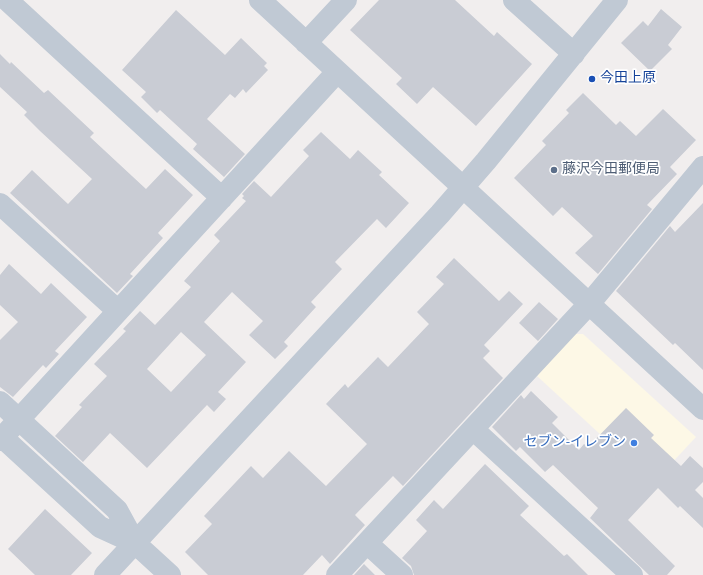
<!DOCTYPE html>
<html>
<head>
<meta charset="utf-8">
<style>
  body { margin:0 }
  canvas { display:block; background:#f1eeee }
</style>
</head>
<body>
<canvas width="703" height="575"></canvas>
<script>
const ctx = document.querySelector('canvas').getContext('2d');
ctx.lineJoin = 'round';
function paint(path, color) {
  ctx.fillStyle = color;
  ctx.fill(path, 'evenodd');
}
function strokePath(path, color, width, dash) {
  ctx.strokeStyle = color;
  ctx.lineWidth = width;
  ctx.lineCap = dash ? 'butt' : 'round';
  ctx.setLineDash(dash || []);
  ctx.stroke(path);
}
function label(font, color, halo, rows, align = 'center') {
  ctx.font = font + ' "Source Sans 3","Noto Sans JP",sans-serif';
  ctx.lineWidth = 3.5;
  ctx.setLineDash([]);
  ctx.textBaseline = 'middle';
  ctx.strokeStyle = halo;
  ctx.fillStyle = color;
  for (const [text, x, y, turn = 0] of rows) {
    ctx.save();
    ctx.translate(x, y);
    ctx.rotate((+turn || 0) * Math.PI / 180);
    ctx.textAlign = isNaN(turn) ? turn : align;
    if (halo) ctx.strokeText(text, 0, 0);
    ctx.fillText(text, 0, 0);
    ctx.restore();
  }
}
const commercial = new Path2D(`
  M574,334H583L696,437L653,483L537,376Z`);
const building = new Path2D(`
  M379,0H455L494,36L497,32L532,64L476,126L433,87L417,104L396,84L402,78L350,30Z
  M661,9L682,27L668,45L672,49L650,71L621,43L643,21L648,26Z
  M176,10L225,55L241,38L267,63L264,66L268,70L246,93L243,89L235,98L230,94L207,119L245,154L224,177L193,149L197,144L160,110L157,113L141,97L146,92L122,70Z
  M0,54L10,64L11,62L44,93L48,90L94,133L90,137L146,189L165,169L193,195L158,233L163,238L130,274L133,276L117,293L10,193L32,170L68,204L92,179L40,131L24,115L27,112L0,87Z
  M583,93L616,125L620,121L636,136L663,109L696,140L670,167L677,174L647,205L652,209L598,274L575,253L593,236L562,207L553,216L514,178L546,145L542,141L569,113L566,110Z
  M321,132L350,159L358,150L382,172L379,175L409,203L386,228L377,219L335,262L342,269L311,302L316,307L284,342L288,346L275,359L249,335L263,321L232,292L204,322L246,362L218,392L226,399L214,412L207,405L147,468L110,433L83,462L55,436L82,407L79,405L107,376L94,364L126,331L123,329L140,311L155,325L191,287L184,281L220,241L214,235L246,201L242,198L244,196L242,194L254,181L271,197L309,156L303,150ZM181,332L206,355L171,392L147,369Z
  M703,203V370L675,343L673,345L616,291L670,226L675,232Z
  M454,258L499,301L509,291L523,304L484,345L490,351L483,358L503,378L403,486L393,476L355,515L365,525L330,564L322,555L303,575H208L185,552L212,524L204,516L251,466L263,478L289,451L326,486L367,444L326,404L345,384L348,388L378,357L388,367L429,324L417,312L444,284L436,277Z
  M9,264L41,294L51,283L87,317L55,351L59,354L46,368L43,365L13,397L0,387V340L18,322L0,305V275Z
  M539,302L558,319L538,341L519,323Z
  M531,391L558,417L552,423L579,450L584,444L588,447L626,408L654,435L651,438L681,466L690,456L703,468V482L695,490L703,498V528L680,506L678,508L658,488L628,520L675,566L667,575H649L590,518L598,508L553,465L545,472L520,447L516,451L492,427L521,395L524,399Z
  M485,464L529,506L520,515L564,556L567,554L588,575H414L411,566L402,558L427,531L416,520L434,500L443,509Z
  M45,509L92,553L71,575H35L8,549Z
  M364,564L375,575H354Z`);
const minor = new Path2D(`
  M7,0L222,198
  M260,0L703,409
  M514,0L574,54
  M306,43L346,0
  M0,204L118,311
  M0,402L117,510L135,543
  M474,430L632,575
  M0,435L100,527L135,543L170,575
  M0,440L337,72
  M367,543L402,575
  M105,575L440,214L486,161L617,0
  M337,575L589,304L703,167`);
const markers = [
  [592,79,4,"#1a4fb4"],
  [554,170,4,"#5c6f8a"],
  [634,443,4,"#3f7fe0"]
];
const transitNames = [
  ["今田上原",600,79]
];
const serviceNames = [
  ["藤沢今田郵便局",562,170]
];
const shopNames = [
  ["セブン-イレブン",626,443]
];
paint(commercial, '#fdf8e6');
paint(building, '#c9ccd4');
strokePath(minor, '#c0c9d4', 22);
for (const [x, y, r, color] of markers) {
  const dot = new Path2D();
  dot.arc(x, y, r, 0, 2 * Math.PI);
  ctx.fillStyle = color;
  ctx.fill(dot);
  strokePath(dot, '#fff', 1.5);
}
label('14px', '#164399', '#fff', transitNames, 'left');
label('14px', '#4e5e75', '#fff', serviceNames, 'left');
label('14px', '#366cbe', '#fff', shopNames, 'right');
</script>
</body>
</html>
